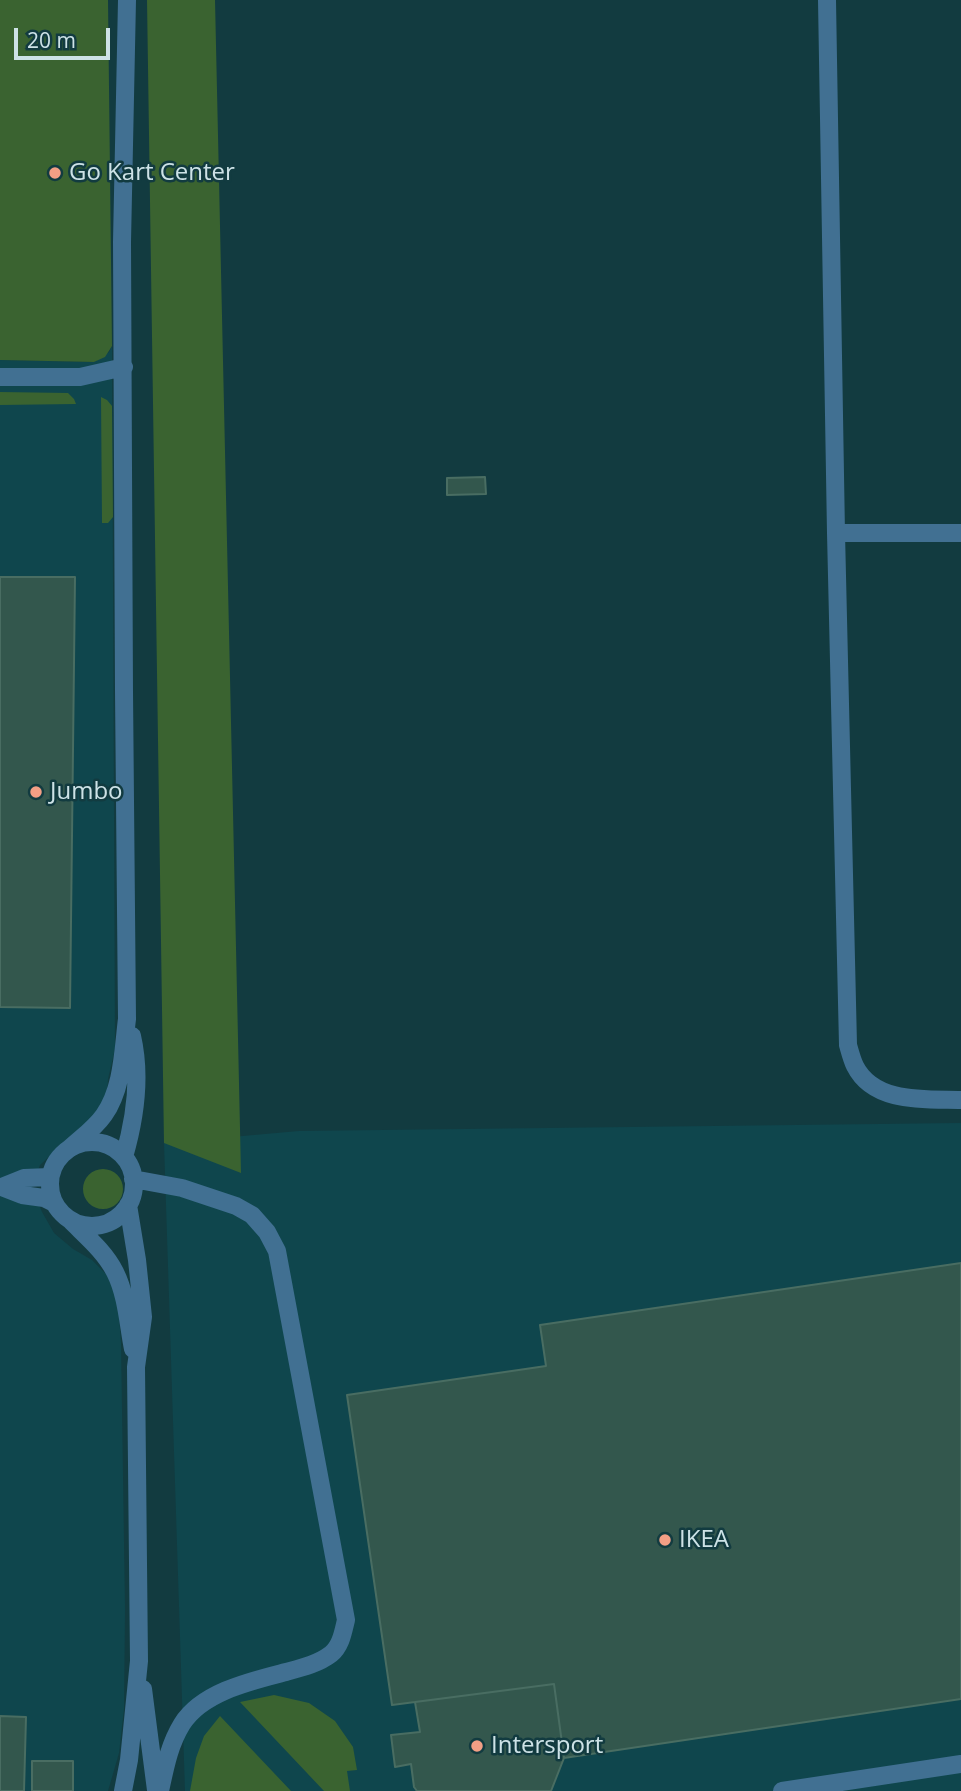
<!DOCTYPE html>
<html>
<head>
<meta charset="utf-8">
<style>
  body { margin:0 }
  #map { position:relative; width:961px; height:1791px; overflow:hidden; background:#123b40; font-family:"Open Sans",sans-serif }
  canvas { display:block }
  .scale { position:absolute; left:14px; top:28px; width:96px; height:32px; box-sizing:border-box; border:4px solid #cde2e6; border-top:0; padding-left:9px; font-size:21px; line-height:24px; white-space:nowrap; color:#cde2e6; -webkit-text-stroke:5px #123b40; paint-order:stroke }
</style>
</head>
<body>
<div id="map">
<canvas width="961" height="1791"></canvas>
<div class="scale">20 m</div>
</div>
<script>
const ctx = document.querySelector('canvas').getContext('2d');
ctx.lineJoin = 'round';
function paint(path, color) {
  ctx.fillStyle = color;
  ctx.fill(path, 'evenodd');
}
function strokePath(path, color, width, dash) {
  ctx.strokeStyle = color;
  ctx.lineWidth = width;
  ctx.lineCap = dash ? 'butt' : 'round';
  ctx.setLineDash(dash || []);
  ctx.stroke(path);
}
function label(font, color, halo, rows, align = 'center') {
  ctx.font = font + ' "Open Sans",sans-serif';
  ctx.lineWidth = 5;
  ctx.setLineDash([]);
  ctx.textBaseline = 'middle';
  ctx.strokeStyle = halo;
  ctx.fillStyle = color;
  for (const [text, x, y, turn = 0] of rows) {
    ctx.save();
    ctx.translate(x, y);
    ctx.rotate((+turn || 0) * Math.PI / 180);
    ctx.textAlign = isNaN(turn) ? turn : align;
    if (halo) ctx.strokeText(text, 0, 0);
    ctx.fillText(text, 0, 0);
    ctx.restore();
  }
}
const built = new Path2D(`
  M112,346L115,1049L108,1079L107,1105L74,1137L56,1150L40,1165L32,1188L42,1212L54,1233L73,1249L92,1260L107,1275L118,1300L121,1343L125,1609L124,1709L119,1753L108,1791H0V360L94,362L109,352Z
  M961,1123V1791H185L164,1143L299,1131Z`);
const green = new Path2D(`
  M0,0H108L112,346L105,357L94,362L0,360Z
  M147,0H215L241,1173L164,1143Z
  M0,392L68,393L74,399L76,404L0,405Z
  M101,397L107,400L112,406L113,517L108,523H102Z
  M83 1189a20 20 0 1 1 40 0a20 20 0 1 1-40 0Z
  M274,1695L309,1703L335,1721L353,1747L357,1770L347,1771L350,1791H324L240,1702Z
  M220,1716L291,1791H190L196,1758L204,1736Z`);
const building = new Path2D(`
  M485,477L486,494L447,495V478Z
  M0,577H75L70,1008L0,1007Z
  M961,1263V1699L564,1758L554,1684L392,1705L347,1395L546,1366L540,1325Z
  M554,1684L564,1758L551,1791H417L414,1787L411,1764L395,1767L391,1735L420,1732L415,1702Z
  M0,1716L26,1717L24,1791H0Z
  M32,1761H73V1791H32Z`);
const minor = new Path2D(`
  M827,0L836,533L848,1045C850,1052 852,1060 855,1066C874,1104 926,1099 961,1100
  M0,377H80L124,367
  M836,533H961
  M50 1184a42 42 0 1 1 84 0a42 42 0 1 1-84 0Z
  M69,1149C81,1138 95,1128 104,1115C123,1088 123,1050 127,1019L124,691L122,242L127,0
  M124,1157C135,1119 141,1075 132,1036
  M50,1177L24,1178L2,1187L22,1195L44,1198L54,1203
  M133,1179L182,1188L236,1206L252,1215L267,1232L277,1251L346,1620C343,1632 341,1646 331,1654C318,1664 301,1668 286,1672C251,1681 202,1692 182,1724C169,1745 165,1768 160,1791
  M71,1221C87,1237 105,1252 115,1272C127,1296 128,1324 133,1349
  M143,1689L156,1790
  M123,1791L129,1760L139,1661L136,1367L143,1317L137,1260L128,1205
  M782,1791L961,1764`);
const markers = [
  [55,173,7,"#f39f85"],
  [36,792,7,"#f39f85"],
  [665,1540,7,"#f39f85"],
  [477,1746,7,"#f39f85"]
];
const poiNames = [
  ["Go Kart Center",69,173],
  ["Jumbo",50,792],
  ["ΙΚΕΑ",679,1540],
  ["Intersport",491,1746]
];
paint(built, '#0f464d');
paint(green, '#3a6330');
paint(building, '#33574d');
strokePath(building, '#496d62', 2);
strokePath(minor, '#417092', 18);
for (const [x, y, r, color] of markers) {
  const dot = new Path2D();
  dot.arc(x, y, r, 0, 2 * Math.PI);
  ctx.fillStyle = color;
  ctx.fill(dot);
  strokePath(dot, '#123b40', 2.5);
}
label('24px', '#cde2e6', '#123b40', poiNames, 'left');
</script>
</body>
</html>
